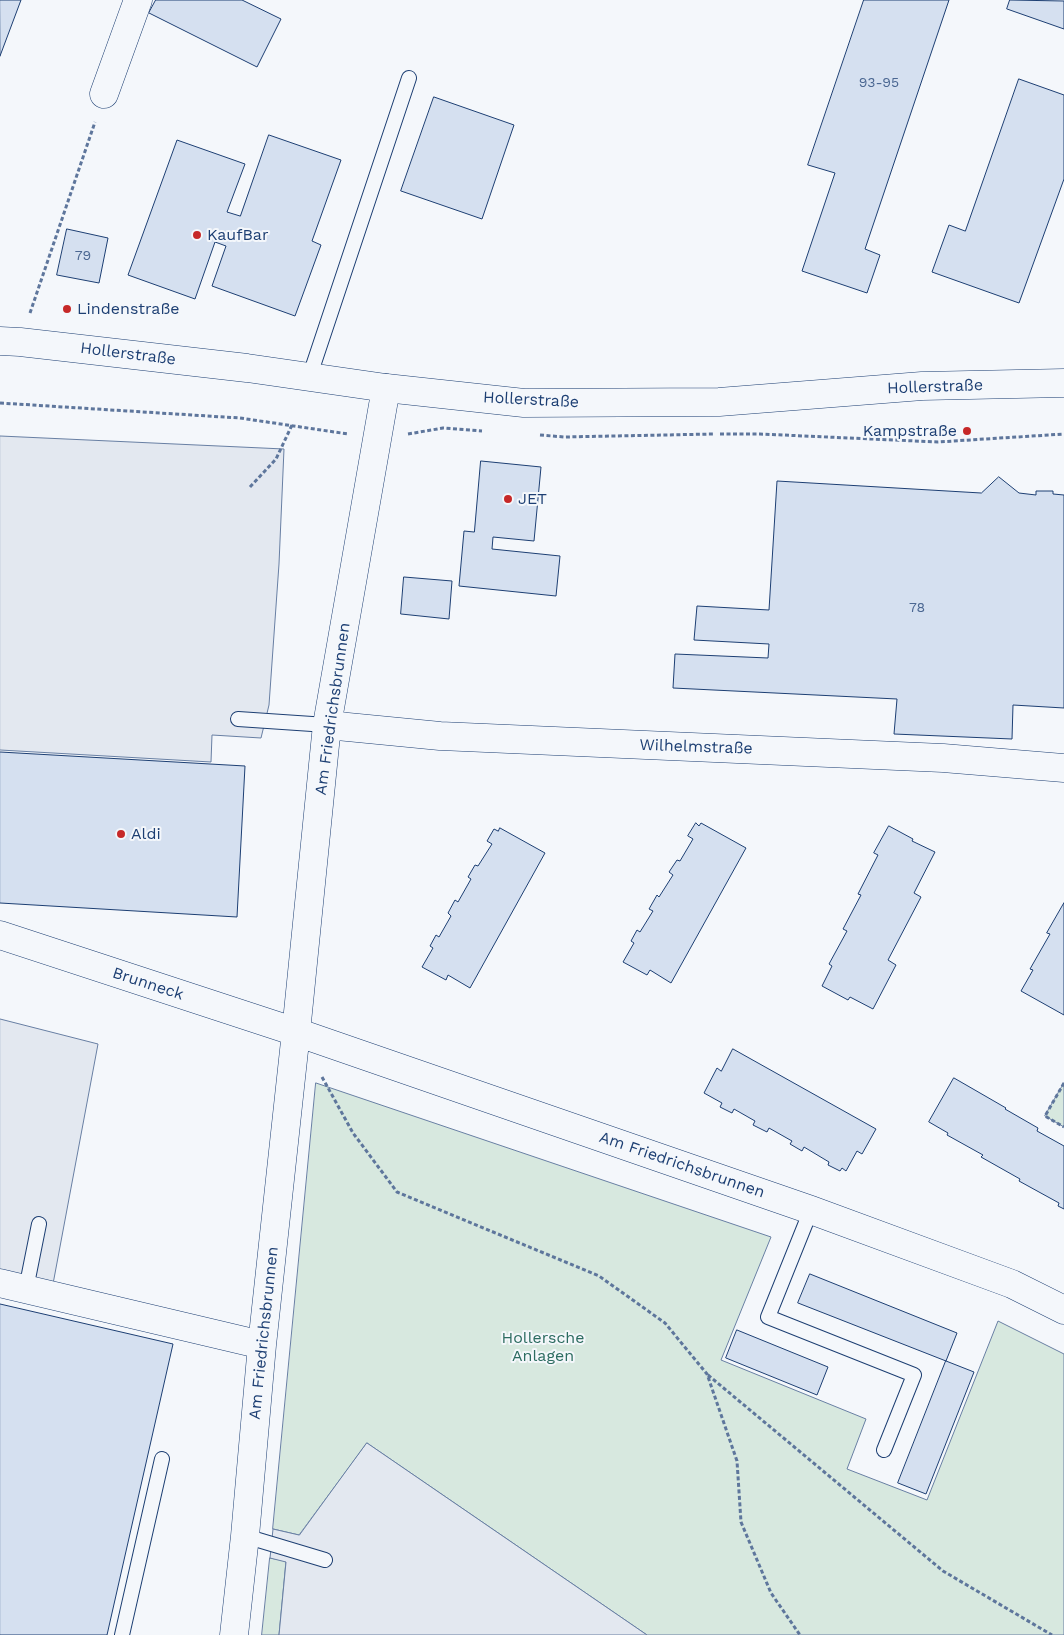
<!DOCTYPE html>
<html>
<head>
<meta charset="utf-8">
<style>
  body { margin:0 }
  canvas { display:block; background:#f4f7fb }
</style>
</head>
<body>
<canvas width="1064" height="1635"></canvas>
<script>
const ctx = document.querySelector('canvas').getContext('2d');
ctx.lineJoin = 'round';
function paint(path, color) {
  ctx.fillStyle = color;
  ctx.fill(path, 'evenodd');
}
function strokePath(path, color, width, dash) {
  ctx.strokeStyle = color;
  ctx.lineWidth = width;
  ctx.lineCap = dash ? 'butt' : 'round';
  ctx.setLineDash(dash || []);
  ctx.stroke(path);
}
function label(font, color, halo, rows, align = 'center') {
  ctx.font = font + ' "Work Sans",sans-serif';
  ctx.lineWidth = 4;
  ctx.setLineDash([]);
  ctx.textBaseline = 'middle';
  ctx.strokeStyle = halo;
  ctx.fillStyle = color;
  for (const [text, x, y, turn = 0] of rows) {
    ctx.save();
    ctx.translate(x, y);
    ctx.rotate((+turn || 0) * Math.PI / 180);
    ctx.textAlign = isNaN(turn) ? turn : align;
    if (halo) ctx.strokeText(text, 0, 0);
    ctx.fillText(text, 0, 0);
    ctx.restore();
  }
}
const green = new Path2D(`
  M316,1083L771,1237L721,1360L866,1419L847,1469L927,1500L998,1321L1064,1354V1635H647L367,1443L299,1535L273,1529Z
  M1064,1083V1127L1045,1116Z
  M270,1558L286,1561L279,1635H262Z`);
const parking = new Path2D(`
  M0,436L284,449L279,564L269,705L261,738L212,735L211,762L0,750Z
  M0,1019L98,1044L53,1284L0,1272Z
  M367,1443L647,1635H279L286,1562L270,1558L273,1529L299,1535Z`);
const building = new Path2D(`
  M0,0H21L0,56Z
  M156,0H242L281,19L257,67L149,13Z
  M864,0H949L865,249L880,255L867,293L802,271L835,173L808,165Z
  M1010,0L1064,1V29L1007,9Z
  M1019,79L1064,95V179L1019,303L932,272L949,225L965,231Z
  M434,97L514,125L482,219L401,191Z
  M269,135L341,160L312,241L321,245L295,316L212,286L226,246L215,242L195,299L128,275L177,140L245,164L227,212L240,216Z
  M67,229L108,238L99,283L57,275Z
  M481,461L541,467L534,541L493,537L492,549L560,556L556,596L459,586L464,531L474,532Z
  M999,477L1019,493L1036,495V491H1053V494L1064,495V708L1013,705L1012,739L894,734L897,699L673,688L675,654L768,658L769,644L694,640L697,606L769,610L777,481L981,493Z
  M404,577L452,581L449,619L401,614Z
  M0,752L245,766L237,917L0,903Z
  M696,823L699,826L701,823L746,848L671,983L650,970L647,975L623,962L634,943L631,941L637,930L640,932L653,911L649,909L657,895L659,897L673,875L669,872L677,860L680,861L693,839L688,836Z
  M889,826L913,839L912,841L935,852L914,893L921,897L888,960L896,965L873,1009L850,997L848,1000L822,986L832,966L829,964L847,931L843,929L861,895L858,894L878,855L874,853Z
  M500,828L545,853L470,988L448,975L446,980L422,967L433,948L430,946L436,935L439,937L451,916L448,913L455,900L458,902L471,879L468,877L475,865L478,866L492,844L487,841L494,829L498,831Z
  M1064,903V1015L1021,991L1033,970L1030,969L1050,934L1047,933Z
  M733,1049L876,1129L862,1154L857,1151L846,1171L842,1168L840,1171L828,1165L829,1162L804,1147L802,1151L790,1144L792,1141L769,1128L767,1132L753,1125L755,1121L734,1109L732,1113L720,1107L722,1103L704,1093L717,1068L721,1071Z
  M954,1078L1006,1108L1005,1109L1038,1128L1037,1131L1064,1146V1209L1058,1206L1059,1203L1019,1181L1020,1179L981,1157L983,1155L947,1135L948,1133L929,1122Z
  M810,1274L957,1333L946,1361L798,1303Z
  M0,1304L173,1344L107,1635H0Z
  M737,1330L828,1367L817,1395L726,1358Z
  M946,1361L974,1372L926,1494L898,1483Z`);
const path = new Path2D(`
  M30,313L95,122
  M0,403L240,418L348,434
  M408,434L443,428L482,431
  M720,434H760L938,442L1064,434
  M540,435L564,437L714,434
  M250,487L276,459L292,425
  M322,1077L353,1133L397,1192L599,1276L665,1323L707,1374L737,1461L741,1522L771,1593L800,1635
  M1064,1083L1045,1116L1064,1127
  M708,1375L943,1571L1052,1635`);
const lane = new Path2D(`
  M309,378L409,78
  M238,719L327,725
  M811,1210L768,1317L914,1375L884,1450
  M26,1289L39,1224
  M245,1536L325,1560
  M122,1635L162,1459`);
const street = new Path2D(`
  M104,94L138,0
  M327,725L440,736L943,758L1064,768
  M0,935L296,1032L811,1210L1012,1284L1064,1310
  M0,1283L262,1345
  M234,1635L245,1536L262,1345L296,1032L327,725L386,388`);
const primary = new Path2D(`
  M0,341L20,342L247,368L386,388L524,403L719,402L922,386L1064,383`);
const markers = [
  [197,235,5,"#c62828"],
  [67,309,5,"#c62828"],
  [967,431,5,"#c62828"],
  [508,499,5,"#c62828"],
  [121,834,5,"#c62828"]
];
const numberNames = [
  ["93-95",879,83],
  ["79",83,256],
  ["78",917,608]
];
const poiNames = [
  ["KaufBar",207,235],
  ["Lindenstraße",77,309],
  ["Kampstraße",957,431,"right"],
  ["JET",518,499],
  ["Aldi",131,834]
];
const streetNames = [
  ["Hollerstraße",128,354,7],
  ["Hollerstraße",935,387,-2],
  ["Hollerstraße",531,400,3],
  ["Am Friedrichsbrunnen",333,709,-82],
  ["Wilhelmstraße",696,747,2],
  ["Brunneck",148,984,18],
  ["Am Friedrichsbrunnen",682,1165,19],
  ["Am Friedrichsbrunnen",264,1333,-84]
];
const parkNames = [
  ["Hollersche",543,1338],
  ["Anlagen",543,1356]
];
paint(green, '#d7e8df');
strokePath(green, '#687fa3', 1);
paint(parking, '#e3e8f0');
strokePath(parking, '#687fa3', 1);
paint(building, '#d5e0f0');
strokePath(building, '#1d3f73', 1);
strokePath(lane, '#1d3f73', 16);
strokePath(street, '#1d3f73', 29);
strokePath(primary, '#1d3f73', 29);
strokePath(path, '#5e769c', 3, [4, 2.5]);
strokePath(lane, '#f4f7fb', 14);
strokePath(street, '#f4f7fb', 28);
strokePath(primary, '#f4f7fb', 28);
for (const [x, y, r, color] of markers) {
  const dot = new Path2D();
  dot.arc(x, y, r, 0, 2 * Math.PI);
  ctx.fillStyle = color;
  ctx.fill(dot);
  strokePath(dot, '#f4f7fb', 2);
}
label('14px', '#4b6792', null, numberNames);
label('16px', '#1d3f73', '#f4f7fb', poiNames, 'left');
label('16px', '#1d3f73', '#f4f7fb', streetNames);
label('16px', '#2c6c60', '#f4f7fb', parkNames);
</script>
</body>
</html>
